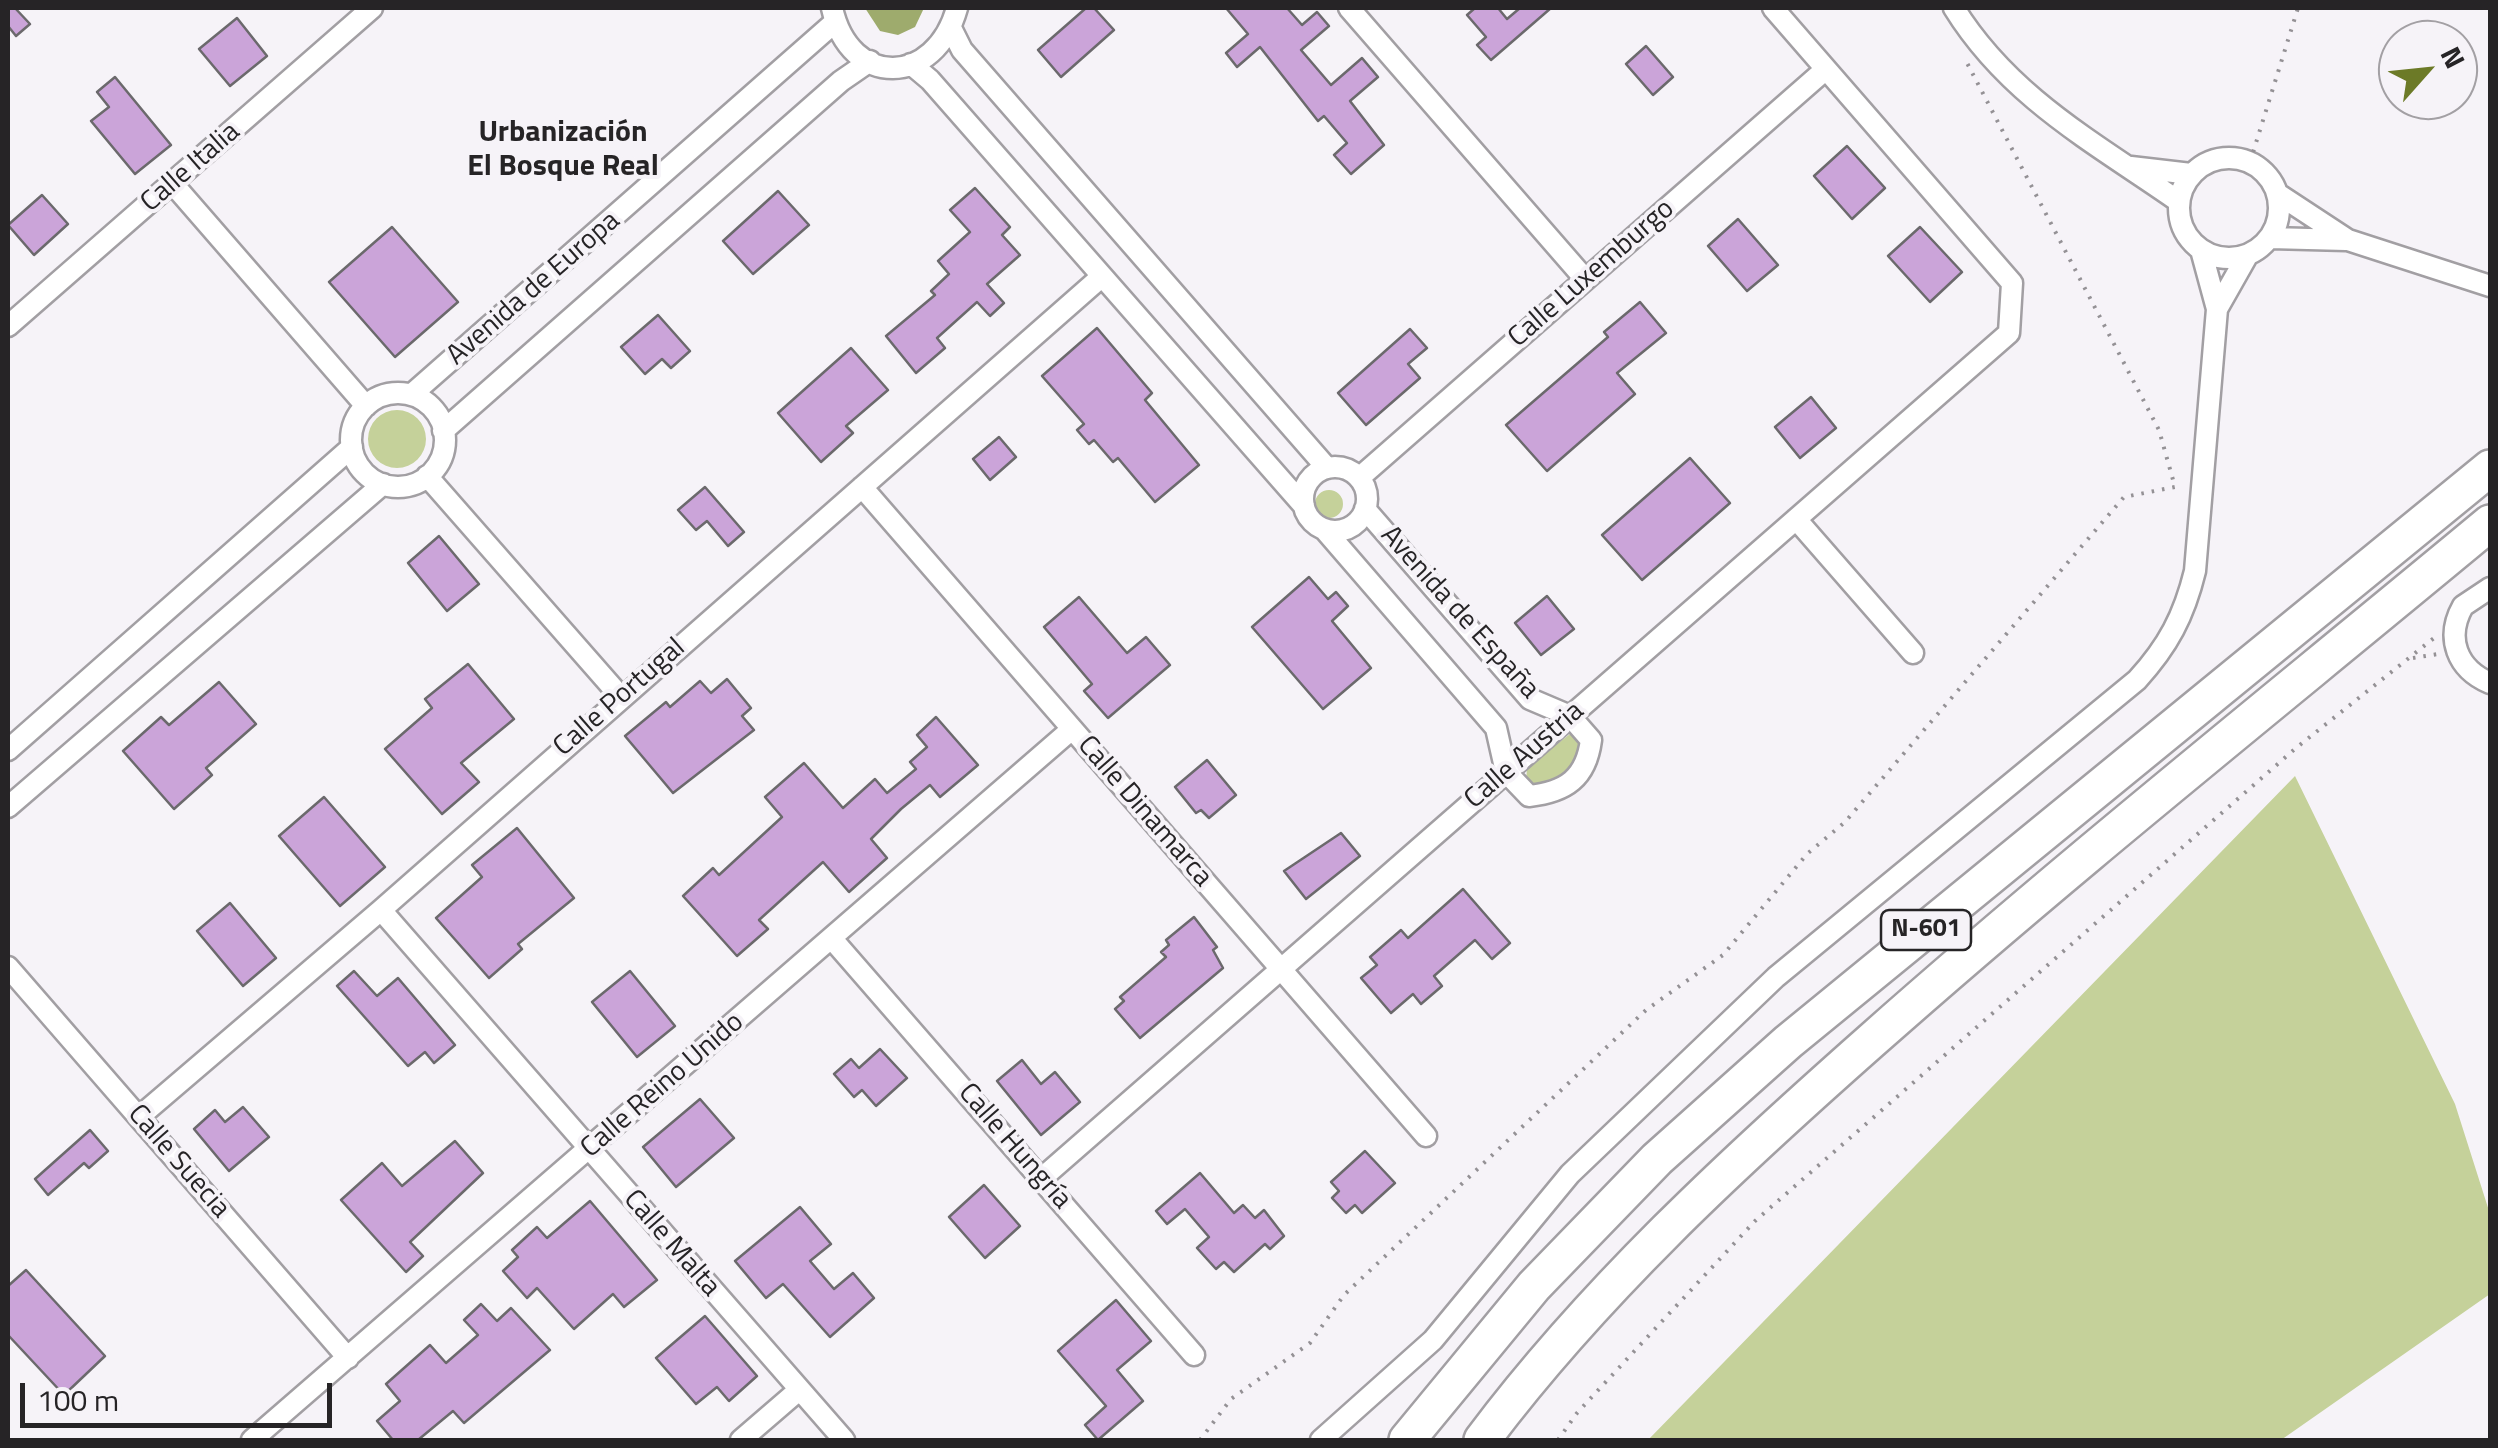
<!DOCTYPE html>
<html>
<head>
<meta charset="utf-8">
<style>
  body { margin:0 }
  #map { position:relative; width:2498px; height:1448px; overflow:hidden; background:#f6f3f8; font-family:"Titillium Web",sans-serif }
  canvas { display:block }
  .frame { position:absolute; inset:0; border:10px solid #262426; pointer-events:none }
  .north { position:absolute; left:2378px; top:20px; width:100px; height:100px; box-sizing:border-box; background:#f6f3f8; border:2px solid #a3a0a4; border-radius:50%; rotate:63deg; font-size:28px; font-weight:700; line-height:40px; text-align:center; color:#262426 }
  .north::after { content:''; display:block; margin:auto; width:35px; height:45px; background:#6c7a27; clip-path:polygon(50% 0,100% 100%,50% 72%,0 100%) }
  .scale { position:absolute; left:20px; top:1383px; width:312px; height:45px; box-sizing:border-box; border:5px solid #262426; border-top:0; padding-left:12px; font-size:30px; line-height:35px; white-space:nowrap; color:#262426; -webkit-text-stroke:8px #f6f3f8; paint-order:stroke }
</style>
</head>
<body>
<div id="map">
<canvas width="2498" height="1448"></canvas>
<div class="frame"></div>
<div class="north">N</div>
<div class="scale">100 m</div>
</div>
<script>
const ctx = document.querySelector('canvas').getContext('2d');
ctx.lineJoin = 'round';
function paint(path, color) {
  ctx.fillStyle = color;
  ctx.fill(path, 'evenodd');
}
function strokePath(path, color, width, dash) {
  ctx.strokeStyle = color;
  ctx.lineWidth = width;
  ctx.lineCap = dash ? 'butt' : 'round';
  ctx.setLineDash(dash || []);
  ctx.stroke(path);
}
function label(font, color, halo, rows, align = 'center') {
  ctx.font = font + ' "Titillium Web",sans-serif';
  ctx.lineWidth = 8;
  ctx.setLineDash([]);
  ctx.textBaseline = 'middle';
  ctx.strokeStyle = halo;
  ctx.fillStyle = color;
  for (const [text, x, y, turn = 0] of rows) {
    ctx.save();
    ctx.translate(x, y);
    ctx.rotate((+turn || 0) * Math.PI / 180);
    ctx.textAlign = isNaN(turn) ? turn : align;
    if (halo) ctx.strokeText(text, 0, 0);
    ctx.fillText(text, 0, 0);
    ctx.restore();
  }
}
const green = new Path2D(`
  M368 439a29 29 0 1 1 58 0a29 29 0 1 1-58 0Z
  M1315 504a14 14 0 1 1 28 0a14 14 0 1 1-28 0Z
  M1570,734L1580,740L1575,768L1541,788L1526,783L1527,767Z
  M2295,776L2455,1104L2490,1214V1294L2281,1440H1648Z`);
const water = new Path2D(`
  M865,8H924L915,27L898,35L880,31Z`);
const building = new Path2D(`
  M8,8H15L30,24L16,36L8,26Z
  M1086,8H1094L1114,30L1061,77L1038,50Z
  M1226,8H1287L1302,25L1317,12L1329,26L1301,50L1331,85L1362,58L1378,77L1350,101L1384,145L1351,174L1334,155L1347,143L1324,116L1318,121L1260,47L1237,67L1226,53L1248,34Z
  M1475,8H1498L1507,19L1520,8H1551L1491,60L1477,45L1486,37L1467,15Z
  M237,18L267,56L230,86L199,49Z
  M1646,46L1673,77L1653,95L1626,64Z
  M115,77L171,145L135,174L91,121L109,107L97,92Z
  M1847,146L1885,188L1852,219L1814,176Z
  M975,188L1010,227L1002,235L1020,255L987,284L1004,303L990,316L977,302L937,338L945,348L916,373L886,336L935,295L931,291L949,274L938,261L970,232L950,210Z
  M778,191L809,225L753,274L723,241Z
  M42,195L68,224L34,255L8,225Z
  M1738,219L1778,265L1747,291L1708,246Z
  M392,227L458,302L395,357L329,282Z
  M1920,227L1962,272L1930,302L1888,256Z
  M1640,302L1666,333L1617,373L1635,394L1547,471L1506,425L1608,337L1604,332Z
  M658,315L690,351L671,368L662,359L645,374L621,347Z
  M1097,328L1152,393L1145,400L1199,465L1155,502L1118,458L1113,462L1094,440L1089,444L1077,430L1084,424L1042,376Z
  M1410,329L1427,348L1408,364L1420,378L1366,425L1338,393Z
  M851,348L888,390L846,426L853,433L821,462L778,413Z
  M1811,397L1836,428L1800,458L1775,427Z
  M999,437L1016,457L990,480L973,459Z
  M1690,458L1730,503L1642,580L1602,535Z
  M705,487L744,532L728,546L707,521L696,530L678,510Z
  M439,536L479,584L447,611L408,563Z
  M1309,577L1328,599L1336,592L1348,606L1332,621L1371,668L1323,709L1252,627Z
  M1547,596L1574,629L1541,655L1515,623Z
  M1079,597L1127,653L1146,637L1170,665L1108,718L1084,691L1092,684L1044,627Z
  M468,664L514,719L461,763L479,782L442,814L385,749L432,708L425,699Z
  M727,679L751,708L742,716L754,730L673,793L625,736L666,702L670,707L700,681L711,693Z
  M219,682L256,724L206,768L212,775L174,809L123,751L161,717L169,725Z
  M936,717L978,765L940,797L930,785L901,809L871,839L887,858L849,892L823,862L759,920L768,929L737,956L683,896L713,868L719,875L782,817L765,797L804,763L843,808L875,779L887,793L916,769L910,762L927,747L917,735Z
  M1207,760L1236,795L1209,818L1201,810L1196,813L1175,787Z
  M324,797L385,867L340,906L279,836Z
  M517,828L574,898L518,944L522,949L489,978L436,918L482,877L472,865Z
  M1341,833L1360,856L1306,899L1284,871Z
  M1463,889L1510,943L1492,959L1475,940L1434,976L1442,986L1421,1004L1413,994L1391,1013L1361,978L1377,965L1370,957L1401,930L1408,938Z
  M230,903L276,958L243,986L197,931Z
  M1194,917L1217,947L1213,950L1223,968L1140,1038L1115,1009L1124,1001L1120,997L1166,957L1161,952L1169,945L1166,940Z
  M354,971L377,996L398,978L455,1045L434,1063L425,1052L408,1066L337,986Z
  M630,971L675,1026L637,1057L592,1002Z
  M880,1049L907,1078L876,1106L862,1090L854,1097L834,1074L851,1059L859,1068Z
  M1022,1060L1041,1084L1055,1072L1080,1102L1041,1135L997,1081Z
  M700,1099L734,1138L676,1187L643,1147Z
  M243,1107L269,1137L229,1171L194,1129L215,1110L225,1122Z
  M90,1130L108,1151L89,1168L84,1163L48,1195L35,1179Z
  M455,1141L483,1173L410,1242L423,1256L406,1272L341,1200L382,1163L402,1186Z
  M1365,1151L1395,1183L1362,1213L1355,1205L1346,1213L1332,1198L1339,1191L1331,1182Z
  M1200,1173L1234,1213L1243,1205L1255,1218L1264,1210L1284,1236L1270,1249L1265,1244L1234,1272L1224,1262L1216,1269L1197,1248L1209,1237L1185,1209L1167,1224L1156,1211Z
  M984,1185L1020,1226L985,1258L949,1217Z
  M590,1201L657,1280L624,1307L613,1294L574,1329L537,1288L527,1298L503,1271L518,1257L512,1250L537,1227L547,1238Z
  M800,1207L831,1244L810,1261L834,1289L853,1273L874,1298L830,1337L783,1284L766,1298L735,1261Z
  M26,1270L105,1356L64,1395L8,1335V1286Z
  M1116,1300L1151,1341L1117,1370L1143,1401L1098,1440L1085,1425L1106,1406L1058,1351Z
  M481,1304L497,1321L511,1308L550,1350L464,1423L453,1411L418,1440H393L377,1421L400,1401L386,1384L430,1345L446,1363L478,1335L464,1320Z
  M705,1316L757,1376L729,1401L717,1387L696,1404L656,1358Z`);
const path = new Path2D(`
  M2250,162L2298,8
  M2413,658L2438,654
  M1200,1440L1231,1399L1310,1343L1344,1295L1646,1010L1723,955L1807,854L1845,822L2124,497L2175,487L2159,430L1966,61
  M1558,1440L1577,1413L1755,1221L2296,748L2434,638`);
const street = new Path2D(`
  M832,8C850,89 935,87 957,8
  M1349,8L1585,279
  M1954,8C2009,97 2095,143 2178,201
  M951,28L962,50L1327,468
  M911,64L930,80L1304,506
  M2179 208a50 50 0 1 1 100 0a50 50 0 1 1-100 0Z
  M2131,167L2191,174
  M173,184L366,406
  M2278,194L2348,240L2490,286
  M2270,238L2346,240
  M2217,309L2247,256
  M8,326L372,8
  M351 440a47 47 0 1 1 94 0a47 47 0 1 1-94 0Z
  M411,395L835,22
  M443,431L841,81L870,61
  M1303 499a32 32 0 1 1 64 0a32 32 0 1 1-64 0Z
  M427,476L620,696
  M1359,478L1826,69
  M862,487L1426,1136
  M1796,519L1913,653
  M1324,529L1496,728L1506,772L1529,796C1566,792 1586,778 1591,740L1570,716L1530,699L1365,509
  M2490,588L2463,606C2445,638 2457,669 2490,683
  M8,750L352,447
  M8,807L383,484
  M381,910L844,1440
  M833,940L1194,1355
  M8,967L348,1358
  M139,1117L381,910L1100,278
  M1042,1178L2009,333L2012,283L1773,8
  M252,1440L1072,729
  M741,1440L799,1390
  M1321,1440L1433,1340L1570,1174L1776,977L2137,680C2168,646 2184,616 2195,571L2217,309L2201,250`);
const highway = new Path2D(`
  M1407,1440L1534,1286L1657,1159L1788,1042L2490,468
  M1482,1440C1593,1292 1733,1163 1871,1041C2073,862 2283,695 2490,523`);
const shields = [
  [1926,930,90]
];
const shieldNames = [
  ["N-601",1926,930]
];
const streetNames = [
  ["Calle Italia",191,168,-41],
  ["Calle Luxemburgo",1592,274,-41],
  ["Avenida de Europa",534,289,-41],
  ["Avenida de España",1459,613,48],
  ["Calle Portugal",620,698,-41],
  ["Calle Austria",1525,756,-41],
  ["Calle Dinamarca",1144,812,49],
  ["Calle Reino Unido",663,1086,-41],
  ["Calle Hungría",1014,1147,49],
  ["Calle Suecia",178,1162,49],
  ["Calle Malta",671,1244,49]
];
const neighbourhoodNames = [
  ["Urbanización",563,134],
  ["El Bosque Real",563,168]
];
paint(green, '#c5d19a');
paint(water, '#9eab6d');
paint(building, '#cba4d9');
strokePath(building, '#6b696c', 2.5);
strokePath(street, '#a29fa3', 25);
strokePath(highway, '#a29fa3', 40);
strokePath(path, '#949195', 4, [2.5, 8]);
strokePath(street, '#fff', 20);
strokePath(highway, '#fff', 35);
for (const [x, y, w] of shields) {
  const box = new Path2D();
  box.roundRect(x - w / 2, y - 20, w, 40, 8);
  ctx.fillStyle = '#f6f3f8';
  ctx.fill(box);
  strokePath(box, '#262426', 2.5);
}
label('bold 25px', '#262426', null, shieldNames);
label('28px', '#262426', '#f6f3f8', streetNames);
label('bold 30px', '#262426', '#f6f3f8', neighbourhoodNames);
</script>
</body>
</html>
